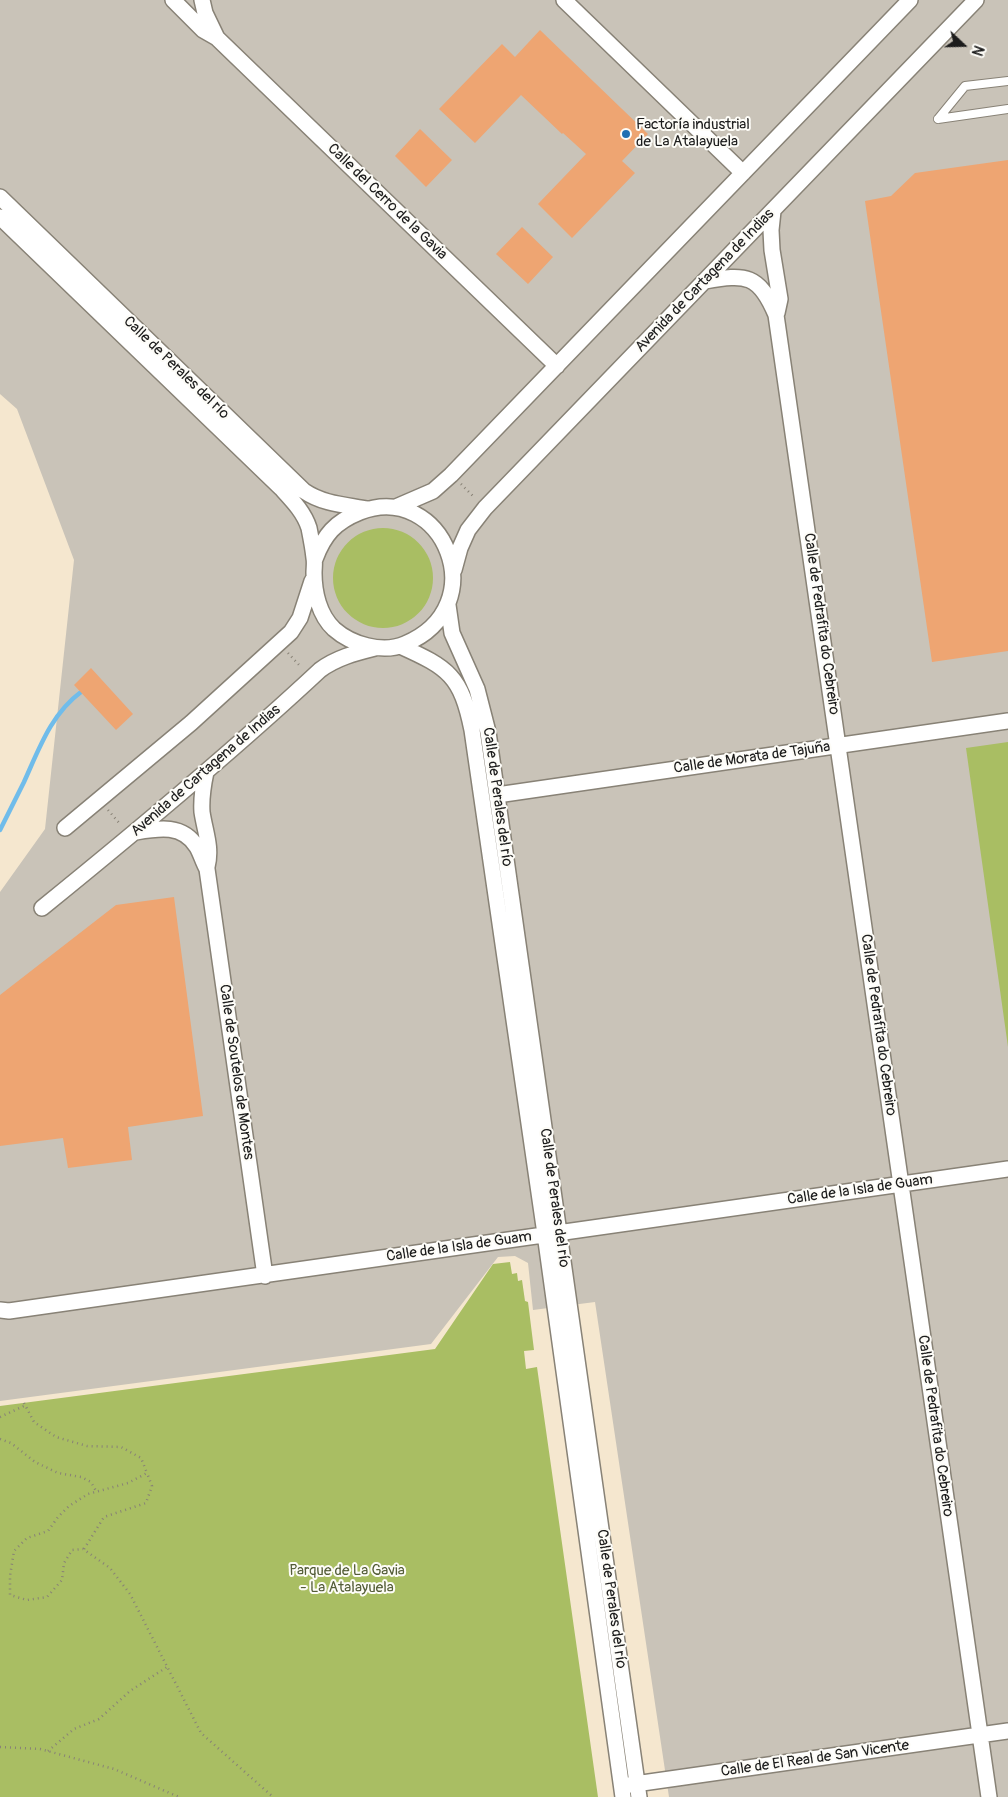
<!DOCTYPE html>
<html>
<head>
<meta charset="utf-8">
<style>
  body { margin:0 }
  #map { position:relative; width:1008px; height:1797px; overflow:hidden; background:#f5e7cf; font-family:Pangolin,sans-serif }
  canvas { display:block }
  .north { position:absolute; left:938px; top:20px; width:50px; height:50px; -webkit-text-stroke:4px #fdfcf7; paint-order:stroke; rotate:111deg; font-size:14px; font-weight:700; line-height:20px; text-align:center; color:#1c1c1c }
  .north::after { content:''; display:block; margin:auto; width:18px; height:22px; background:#1c1c1c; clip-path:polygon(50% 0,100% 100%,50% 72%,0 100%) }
</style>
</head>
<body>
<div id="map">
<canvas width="1008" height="1797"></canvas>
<div class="north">N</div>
</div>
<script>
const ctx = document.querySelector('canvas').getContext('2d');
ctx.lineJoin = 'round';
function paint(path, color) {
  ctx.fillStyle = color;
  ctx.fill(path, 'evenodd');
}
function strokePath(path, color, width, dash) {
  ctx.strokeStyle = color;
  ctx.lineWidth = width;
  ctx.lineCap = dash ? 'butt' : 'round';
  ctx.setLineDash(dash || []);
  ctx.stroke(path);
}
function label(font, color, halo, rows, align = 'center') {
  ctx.font = font + ' Pangolin,sans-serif';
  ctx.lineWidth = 4;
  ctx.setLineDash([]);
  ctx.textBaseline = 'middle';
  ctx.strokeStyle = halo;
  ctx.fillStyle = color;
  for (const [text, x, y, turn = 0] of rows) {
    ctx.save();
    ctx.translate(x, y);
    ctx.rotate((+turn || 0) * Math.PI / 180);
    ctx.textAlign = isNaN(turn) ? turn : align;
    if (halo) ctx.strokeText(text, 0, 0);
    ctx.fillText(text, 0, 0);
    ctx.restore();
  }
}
const industrial = new Path2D(`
  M0,0H1008V1797H669L595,1302L533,1310L528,1263L515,1256L498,1257L431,1344L0,1401V892L45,829L74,560L17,409L0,394Z`);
const green = new Path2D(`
  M333 578a50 50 0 1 1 100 0a50 50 0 1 1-100 0Z
  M1008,742V1047L966,748Z
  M510,1262L512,1274L517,1273L518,1281L522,1280L525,1301L528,1302L534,1350L524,1351L526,1369L537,1367L598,1797H0V1406L435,1349L493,1264Z`);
const stream = new Path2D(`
  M0,830C8,814 16,798 24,782C39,749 51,714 81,692`);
const building = new Path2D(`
  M540,30L648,134L622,161L635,173L572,238L538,204L586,154L563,133L562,134L521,95L475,143L439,109L502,44L515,57Z
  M420,129L452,160L426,187L395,156Z
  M1008,160V651L932,662L865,201L891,196L915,173Z
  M522,227L553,257L528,284L496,254Z
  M91,668L133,714L116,730L74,685Z
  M174,897L203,1116L128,1127L132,1160L68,1168L63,1138L0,1146V995L116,905Z`);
const path = new Path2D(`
  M461,484L475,498
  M288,653L301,667
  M108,810L121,825
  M24,1403L34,1422L56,1437L87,1446L121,1447L141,1458L147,1473L128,1483L88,1494L69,1506L58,1517L48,1531L27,1538L14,1551L10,1576V1595L27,1600L47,1597L62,1580L64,1563L72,1550L83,1549L110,1568L130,1594L201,1733L273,1797
  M0,1417L24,1406
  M0,1439L11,1443L35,1462L58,1473L81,1477L91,1482L96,1491
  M84,1549L104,1517L146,1503L152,1486L147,1473
  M0,1747L40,1749L114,1769L179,1797
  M48,1751L74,1729L99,1719L130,1691L167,1667`);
const service = new Path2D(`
  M938,119L965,86L1008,81
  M938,119L1008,109`);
const minor = new Path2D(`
  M173,0L203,30L217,38L557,366
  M202,0L205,13L217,38
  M564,0L743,173
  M0,197L304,491C323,504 345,505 367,509
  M773,211L771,230L772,250L780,299L777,313
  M0,217L281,488C292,500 304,512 309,528C311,538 313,548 314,558C315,563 314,568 314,573C314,592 319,615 334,629C351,644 382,654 405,644C496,606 443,480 360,512C335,522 324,535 315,559
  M705,281C746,274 759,274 776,315L989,1797
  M396,507L433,491L451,475L910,0
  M454,570L460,548L468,530L485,508L976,0
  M448,605L452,633L477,689L488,732L639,1797
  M400,646C449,668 461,676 472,730L545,1234L623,1797
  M206,772C203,786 201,798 202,812C205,832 212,847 207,867
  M497,795L1008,721
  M65,828L191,723L291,632L300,618L312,581
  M136,832C159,828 183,824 197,847C201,854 203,862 207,869L265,1276
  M42,908C137,831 231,753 320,670C336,658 355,653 375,648
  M0,1310L9,1311L1008,1169
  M628,1785L1008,1731`);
const markers = [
  [626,134,5,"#1f6fb2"]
];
const poiNames = [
  ["Factoría industrial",636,125],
  ["de La Atalayuela",636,142]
];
const streetNames = [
  ["Calle del Cerro de la Gavia",387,202,44],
  ["Avenida de Cartagena de Indias",705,281,-46],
  ["Calle de Perales del río",176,368,44],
  ["Calle de Pedrafita do Cebreiro",821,624,82],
  ["Calle de Morata de Tajuña",752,758,-8],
  ["Avenida de Cartagena de Indias",206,771,-41],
  ["Calle de Perales del río",497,797,82],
  ["Calle de Pedrafita do Cebreiro",878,1025,82],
  ["Calle de Soutelos de Montes",236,1072,82],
  ["Calle de la Isla de Guam",860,1190,-8],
  ["Calle de Perales del río",554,1198,82],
  ["Calle de la Isla de Guam",459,1247,-8],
  ["Calle de Pedrafita do Cebreiro",935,1426,82],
  ["Calle de Perales del río",611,1599,82],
  ["Calle de El Real de San Vicente",815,1759,-8]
];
const parkNames = [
  ["Parque de La Gavia",347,1571],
  ["- La Atalayuela",347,1588]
];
paint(industrial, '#c9c3b8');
paint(green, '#a9be63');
strokePath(stream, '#70bcea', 4.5);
paint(building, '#eea572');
strokePath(service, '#888276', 10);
strokePath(minor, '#888276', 18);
strokePath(path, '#888276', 2.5, [1, 4]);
strokePath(service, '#fff', 8);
strokePath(minor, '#fff', 15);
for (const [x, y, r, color] of markers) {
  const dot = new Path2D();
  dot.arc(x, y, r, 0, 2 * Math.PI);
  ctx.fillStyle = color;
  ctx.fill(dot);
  strokePath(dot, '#fdfcf7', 2);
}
label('15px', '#1c1c1c', '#fdfcf7', poiNames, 'left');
label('15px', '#1c1c1c', '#fdfcf7', streetNames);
label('15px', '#545d38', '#fdfcf7', parkNames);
</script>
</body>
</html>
